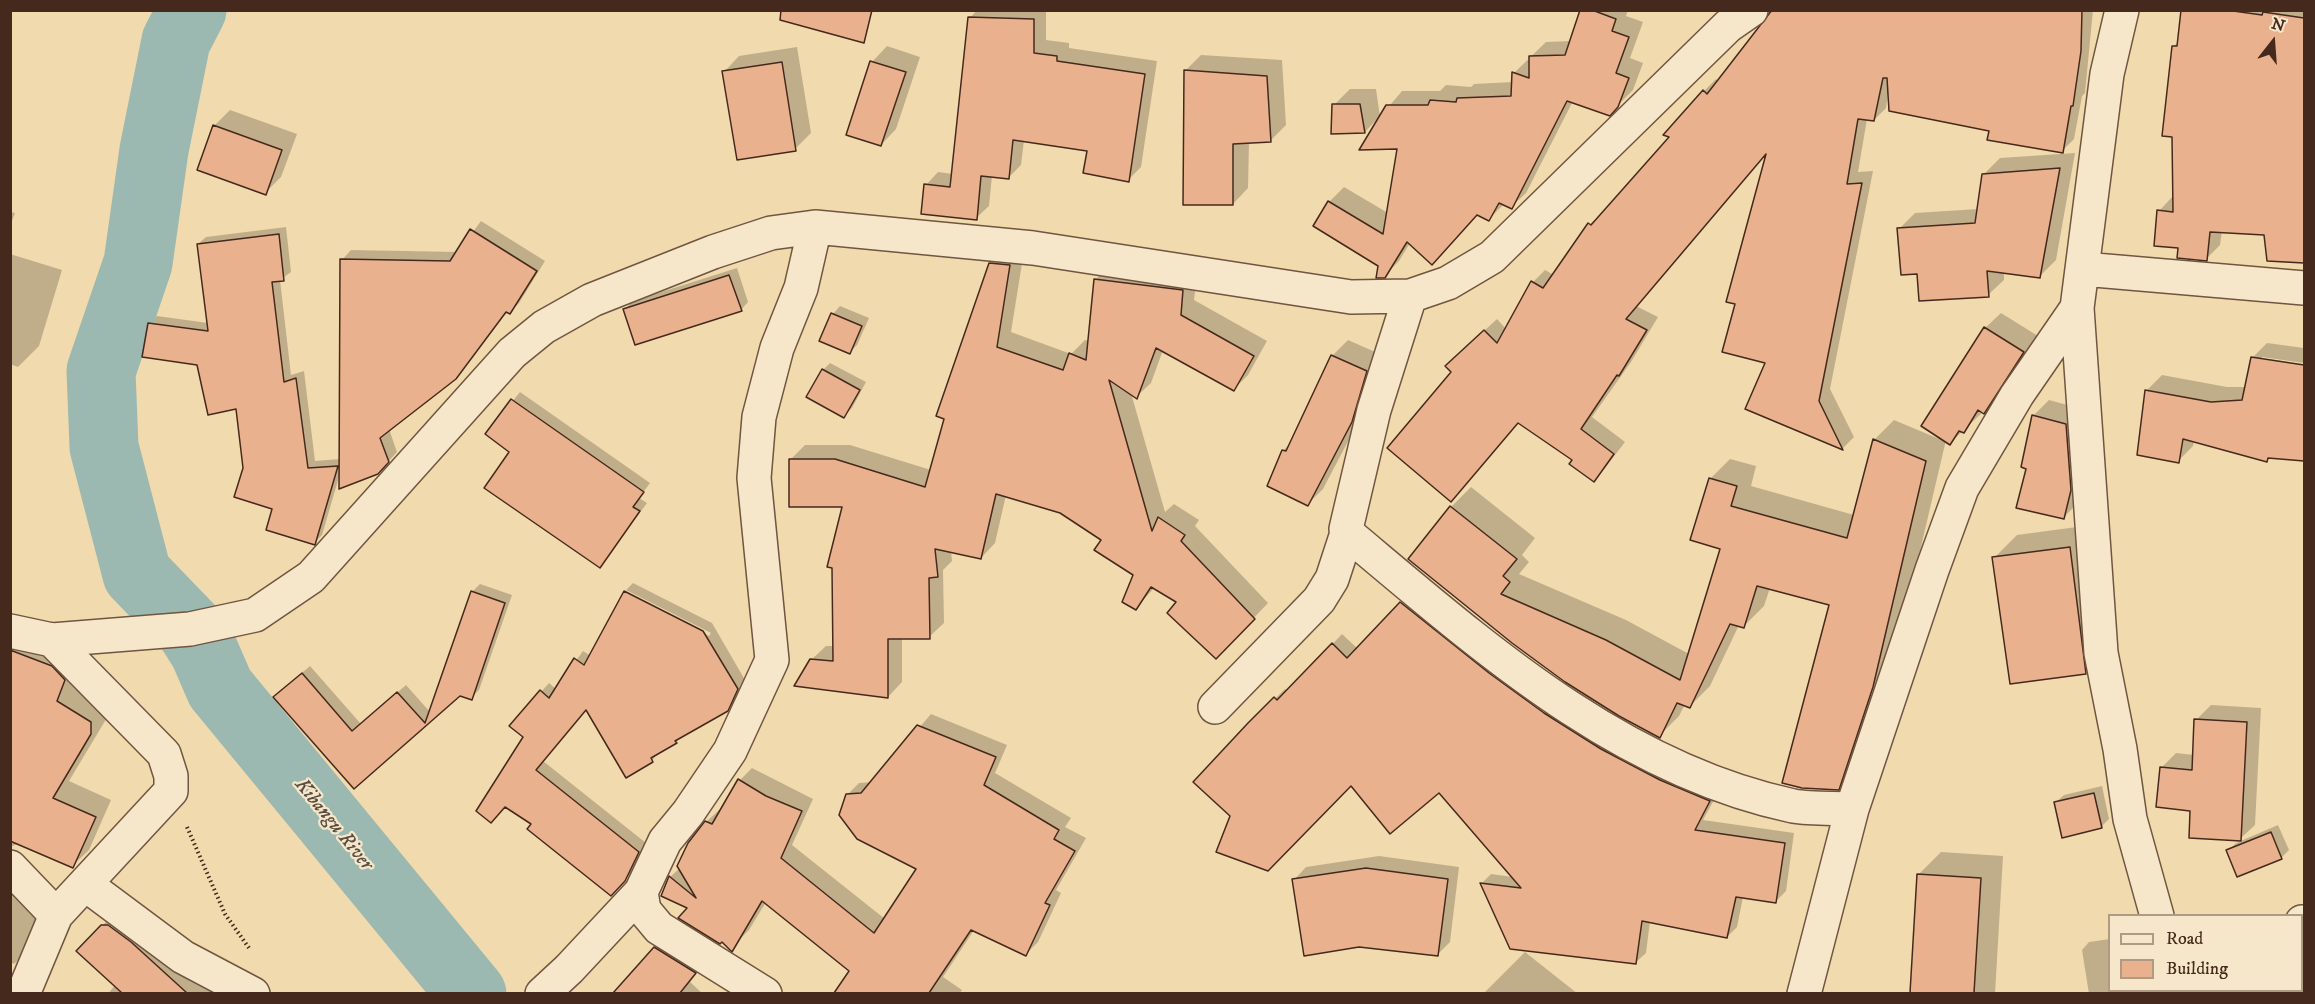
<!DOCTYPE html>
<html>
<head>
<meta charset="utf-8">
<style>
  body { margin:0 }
  #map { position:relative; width:2315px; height:1004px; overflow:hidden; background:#f1daad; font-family:"IM FELL DW Pica",serif }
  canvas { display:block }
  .frame { position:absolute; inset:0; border:12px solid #45291c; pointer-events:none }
  .legend { position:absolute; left:2108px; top:914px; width:195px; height:78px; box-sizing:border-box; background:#f6e7ca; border:2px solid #af9b84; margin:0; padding:8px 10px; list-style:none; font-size:18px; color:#45291c }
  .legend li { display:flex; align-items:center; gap:12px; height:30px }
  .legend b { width:30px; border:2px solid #af9b84 }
  .north { position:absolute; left:2243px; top:12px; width:60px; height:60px; -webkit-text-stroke:4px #f6e7ca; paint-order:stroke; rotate:17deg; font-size:16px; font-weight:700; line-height:24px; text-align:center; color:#45291c }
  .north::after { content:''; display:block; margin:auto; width:21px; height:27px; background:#45291c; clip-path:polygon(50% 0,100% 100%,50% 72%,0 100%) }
</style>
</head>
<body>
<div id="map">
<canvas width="2315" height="1004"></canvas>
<div class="frame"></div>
<ul class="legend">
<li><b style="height:8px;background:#f6e7ca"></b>Road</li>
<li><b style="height:16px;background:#eab18e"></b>Building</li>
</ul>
<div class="north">N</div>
</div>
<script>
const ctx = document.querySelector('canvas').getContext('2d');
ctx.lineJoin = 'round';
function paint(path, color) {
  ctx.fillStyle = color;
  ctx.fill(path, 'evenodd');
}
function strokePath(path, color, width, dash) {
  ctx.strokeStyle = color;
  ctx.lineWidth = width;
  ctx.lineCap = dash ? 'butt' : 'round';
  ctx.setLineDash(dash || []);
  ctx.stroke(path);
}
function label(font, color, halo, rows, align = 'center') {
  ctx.font = font + ' "IM FELL DW Pica",serif';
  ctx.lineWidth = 4.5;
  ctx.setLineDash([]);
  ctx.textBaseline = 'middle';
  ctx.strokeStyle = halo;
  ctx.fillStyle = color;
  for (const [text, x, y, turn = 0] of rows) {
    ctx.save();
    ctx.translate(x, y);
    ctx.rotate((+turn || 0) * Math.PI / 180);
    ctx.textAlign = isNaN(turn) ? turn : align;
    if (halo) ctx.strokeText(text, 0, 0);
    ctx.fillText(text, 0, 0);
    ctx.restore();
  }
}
const shadow = new Path2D(`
  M977,10H1046V40L1069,43V48L1157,61L1141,167L1128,180L1089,150L1024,140L1021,165L1008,178L992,176L989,206L976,218L926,185L938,172L953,174L970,18Z
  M1582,10H1628L1626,16L1643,22L1630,58L1643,63L1633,90L1609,114L1573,101L1526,193L1511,207L1504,204L1489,219L1478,214L1410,243L1399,261L1384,276L1379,265L1315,225L1329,202L1344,187L1388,213L1399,148L1378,118L1365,132L1334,105L1350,89H1376L1380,117L1402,91H1440L1446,85L1471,87L1474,84L1513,82L1514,73L1546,42L1571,41Z
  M1796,10H2093L2085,93L2082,96L2074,139L2062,151L1990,130L1888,94L1886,108L1874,120L1867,119L1858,172L1873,171L1830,389L1854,437L1843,448L1747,408L1767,362L1737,303L1768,151L1636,306L1658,317L1631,362L1592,417L1625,442L1605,468L1593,480L1574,460L1519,422L1451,500L1453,372L1459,354L1497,319L1506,329L1533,282L1545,270L1554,275L1590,224L1603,213L1671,136L1704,91L1716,79L1719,82Z
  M2182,10H2304V261L2269,260L2266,234L2222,231L2220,245L2206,259L2180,247L2159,211L2173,196L2174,46L2179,41Z
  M887,46L920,57L896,129L881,145L872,62Z
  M797,47L811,133L795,149L724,72L739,56Z
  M1201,55L1282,60L1286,125L1271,140L1249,142L1248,188L1233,204L1185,71Z
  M230,110L297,134L281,177L265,193L214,126Z
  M2075,153L2056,260L2040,276L2004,271V280L1988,295L1918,272L1899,229L1915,213L1978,209L1984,174L2000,158Z
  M10,212L15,213L10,226Z
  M481,221L545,261L519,303L510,312L508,311L465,367L389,429L397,452L387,463L339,477L322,535L314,543L274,508L237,408L198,364L149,323L157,316L208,323L198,244L206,237L286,227L291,272L280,280L291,375L304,371L315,461L340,459L342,260L351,250L458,252Z
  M1005,249L1024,251L1011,332L1071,354L1085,340L1090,341L1096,279L1110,265L1197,276L1194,300L1267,341L1248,375L1234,389L1163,350L1151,383L1136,397L1131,393L1165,512L1174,504L1199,520L1195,526L1268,603L1230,643L1155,587L1136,608L1135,574L1103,539L1060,512L1006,495L995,543L981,558L951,551L952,561L943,570L944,623L929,637H902V682L888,697L811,660L826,646H835L844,505L790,460L805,445H850L931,470L990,263Z
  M10,254L62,270L39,346L18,367L10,364Z
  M737,268L748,302L741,310L625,309L633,301Z
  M840,306L869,318L857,345L849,353L821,340L833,314Z
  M2001,313L2038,336L2000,396L1950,443L1946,440L1893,666L1858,768L1838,788L1831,604L1770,588L1764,606L1744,626L1739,625L1710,686L1690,706L1685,704L1679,716L1659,736L1513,642L1451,507L1471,487L1535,538L1522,555L1529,562L1519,574L1626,620L1689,654L1722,548L1710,479L1730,459L1756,466L1751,486L1854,515L1874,440L1894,420L1944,441L1985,328Z
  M1348,340L1382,355L1367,405L1323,489L1307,505L1283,451L1292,441L1332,356Z
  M2267,343L2304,348V363L2262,357V360L2304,367V459L2270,457L2267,460L2194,441L2193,446L2178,461L2147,390L2162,375L2227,387H2247L2252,358Z
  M830,363L866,382L852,408L844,416L823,370Z
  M520,392L650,483L639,498L647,503L600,566L512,452L487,433Z
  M2049,400L2082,409L2079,502L2063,518L2028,468L2033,416Z
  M2092,525L2108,650L2085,673L1994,558L2017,535Z
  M633,583L712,623L745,680L736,701L727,710L659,751L652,761L586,709L543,761L646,843L633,871L611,894L533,824L525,737L511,726L549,683L556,689L583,651L591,656L626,591L709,636L711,633L626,590Z
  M480,584L512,595L479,690L471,698L460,694L354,787L282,690L310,666L361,724L406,685L430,712L472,592Z
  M1411,593L1719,791L1703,820L1794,833L1786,891L1776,901L1743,897L1737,927L1727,937L1650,921L1646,953L1636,962L1482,883L1491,874L1513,877L1440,791L1351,784L1232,815L1249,724L1285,689L1288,691L1342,634L1358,649Z
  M10,634L33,635L108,716L69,781L111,800L89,850L72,866L20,843L10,847Z
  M2211,705L2261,708L2255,825L2240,839L2192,809L2161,768L2176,753L2194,755L2196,720Z
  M931,714L1007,745L995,773L1071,818L1065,827L1086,838L1056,890L1061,893L1038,942L1026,954L974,930L943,977L962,990L959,994H840L837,992L851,971L766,902L749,930L737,942L690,907L670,877L680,868L706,822L719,810L721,811L740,780L752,768L813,799L792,845L885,919L918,868L847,795L859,783L873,782Z
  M2102,786L2109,819L2101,827L2056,802L2064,795Z
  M2278,825L2289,850L2282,857L2238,875L2228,851L2236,843Z
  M1941,852L2003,856L1995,994H1912L1918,875Z
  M1379,856L1459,867L1450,942L1437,955L1294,880L1306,867Z
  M10,894L48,906L31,948L14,964L10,962Z
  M117,910L219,994H108L115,985L102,926Z
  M665,938L705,963L690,982L703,994H615Z
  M2110,939V990H2148L2149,994H2089L2082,950L2089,942Z
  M1525,952L1578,994H1483Z`);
const river = new Path2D(`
  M192,10L176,41L154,150L138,263L101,371L104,447L137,574L190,629L204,651L220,688L472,994`);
const building = new Path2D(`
  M781,10H872L864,43L780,20Z
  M1580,10H1592L1616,19L1612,31L1629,37L1616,73L1629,78L1618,107L1610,116L1567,101L1512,209L1499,203L1489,221L1477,215L1432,265L1407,242L1385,278H1376L1378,266L1313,226L1328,201L1383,234L1397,149L1359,150L1386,105H1428L1430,100L1456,102L1457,98L1511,96L1512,72L1529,78V56L1565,55Z
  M1772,10H2082L2081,51L2073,106H2071L2063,153L1987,140L1989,131L1889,111L1887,78H1883L1874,121L1858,119L1847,184L1862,183L1819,401L1843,450L1745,409L1765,363L1722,352L1735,304L1726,302L1766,154L1626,319L1647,330L1619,376L1617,375L1581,429L1614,454L1594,482L1569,464L1572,460L1518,423L1451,502L1387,448L1451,372L1445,366L1484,330L1497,343L1531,281L1543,288L1588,223L1591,225L1669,137L1663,135L1703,90L1707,94Z
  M2181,10H2226L2262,15L2263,12L2304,18V263L2267,261L2264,235L2210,232L2207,261L2177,258L2178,248L2154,246L2157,210L2173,212L2172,137L2162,136L2172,46H2177Z
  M968,17L1034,19V53L1057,56V61L1145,74L1129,182L1083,173L1087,151L1013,140L1009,179L981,176L977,220L921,214L924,184L950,187Z
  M870,61L906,72L881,146L846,135Z
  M782,62L796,151L737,160L722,71Z
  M1184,70L1267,76L1271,142L1233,144V205H1183Z
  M1332,104H1360L1365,133L1331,134Z
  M213,125L282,150L266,195L197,170Z
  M2060,168L2040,278L1987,271L1989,297L1919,301L1917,274L1901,275L1897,228L1975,223L1982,174Z
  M470,229L537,271L510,314L506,312L456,379L380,438L389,462L378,474L339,489L340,259L450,261Z
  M279,234L284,281L272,282L284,382L296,378L308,468L338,466L315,545L266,530L272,509L234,497L243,468L236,409L208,415L197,365L142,357L148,323L208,331L197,244Z
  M989,263L1010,265L997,347L1063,370L1069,353L1086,360L1094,279L1183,290L1181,315L1254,356L1234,391L1156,348L1137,399L1109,380L1152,531L1158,517L1185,535L1181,541L1255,619L1216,659L1167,613L1176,602L1151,587L1136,610L1122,602L1133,575L1094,550L1101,540L1060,513L996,494L981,559L935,549L938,577L929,578L930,639H888V698L794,686L810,659L833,661L832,568L827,567L842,507H789V459H835L925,487L944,419L936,416Z
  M729,275L742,311L635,345L623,309Z
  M831,313L862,326L850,354L819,341Z
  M1984,327L2024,352L1984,414L1978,410L1964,433L1959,431L1950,445L1921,426Z
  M1331,355L1367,371L1352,422L1308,506L1267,486L1282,450L1286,451Z
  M2251,357L2304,365V461L2268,458L2267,462L2183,439L2179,463L2137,455L2145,390L2211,402L2242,400Z
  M822,369L860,390L844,418L806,397Z
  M511,399L644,492L633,507L640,511L600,568L484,488L509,452L485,434Z
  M2032,415L2066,424L2071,490L2064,519L2016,508L2026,469L2021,467Z
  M1873,439L1926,461L1873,687L1839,790L1802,788L1782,783L1829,605L1757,586L1744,628L1730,624L1690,708L1677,703L1660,738L1619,716L1565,682L1512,643L1408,559L1450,506L1517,559L1503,576L1510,582L1501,594L1606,640L1680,680L1720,549L1690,540L1709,478L1737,486L1731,506L1847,538Z
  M2070,547L2086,674L2010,684L1992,557Z
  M471,591L505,603L472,700L460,696L354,789L273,697L302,673L352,731L397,692L425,723Z
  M624,591L703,631L738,689L728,711L675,741L677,743L651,758L653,762L626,778L586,710L536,770L639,852L625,881L611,896L527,829L531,824L505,807L491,823L476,811L523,737L509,726L540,690L549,698L574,658L584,665Z
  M1400,602L1489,673L1544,713L1601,749L1660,780L1710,801L1695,830L1785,843L1776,903L1736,897L1727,938L1642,921L1636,964L1510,949L1480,883L1521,888L1439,793L1390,834L1351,786L1268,871L1216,852L1230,816L1193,782L1248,723L1274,697L1277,700L1332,643L1347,658Z
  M10,650L52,666L65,680L57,701L91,722V734L53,798L96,817L73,868L10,841Z
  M2194,719L2247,722L2241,841L2189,838L2190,811L2156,807L2160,767L2192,770Z
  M917,725L996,757L984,785L1059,830L1054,839L1075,851L1045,903L1050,905L1026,956L971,930L929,993H834L849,971L762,901L732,952L722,942L720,944L678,918L687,908L661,896L669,876L696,898L677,866L688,843L705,821L712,824L738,779L766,796L802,811L781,858L874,933L916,869L857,839L839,815L846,794L861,793Z
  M2094,793L2102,828L2062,838L2054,802Z
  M2271,832L2282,859L2237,877L2226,850Z
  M1366,868L1448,879L1438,956L1359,947L1304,956L1292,879Z
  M1917,874L1981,878L1974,993H1910Z
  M101,925H108L131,942L187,993H122L76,951Z
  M654,947L696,973L680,993H613Z`);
const path = new Path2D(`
  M187,827L225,914L249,948`);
const street = new Path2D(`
  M2122,10L2107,74L2077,308L2101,653L2120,749L2130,819L2157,916
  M2083,269L2304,288
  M1347,533C1480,644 1618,769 1793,806C1811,809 1833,808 1852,809
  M10,631L52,640L190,629L255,615L311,577L512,353L544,327L592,300L713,252L771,233L815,227L1033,248L1351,297L1410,296L1448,283L1492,257L1728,26L1751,10
  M1215,707L1319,600L1332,579L1347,533L1346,529L1374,410L1410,296
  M10,867L56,915
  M85,884L183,957L253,994
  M2302,922H2304
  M2177,990V994
  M23,994L56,915L171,791V776L164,754L52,640
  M542,994L569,969L641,892
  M765,994L659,928L644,910L641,892L665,841L688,813L730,751L772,660L754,478L759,417L777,348L801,288L815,227
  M1804,994L1852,809L1932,570L1962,488L2017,395L2077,308`);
const waterNames = [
  ["Kibangu River",333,825,51]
];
paint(shadow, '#0003');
strokePath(river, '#9cb9b1', 69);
paint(building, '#eab18e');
strokePath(building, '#45291c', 1.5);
strokePath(street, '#705540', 36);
strokePath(path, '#45291c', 4, [1.5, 3]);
strokePath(street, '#f6e7ca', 33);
label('italic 20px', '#5b4d41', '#f6e7ca', waterNames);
</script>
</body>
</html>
